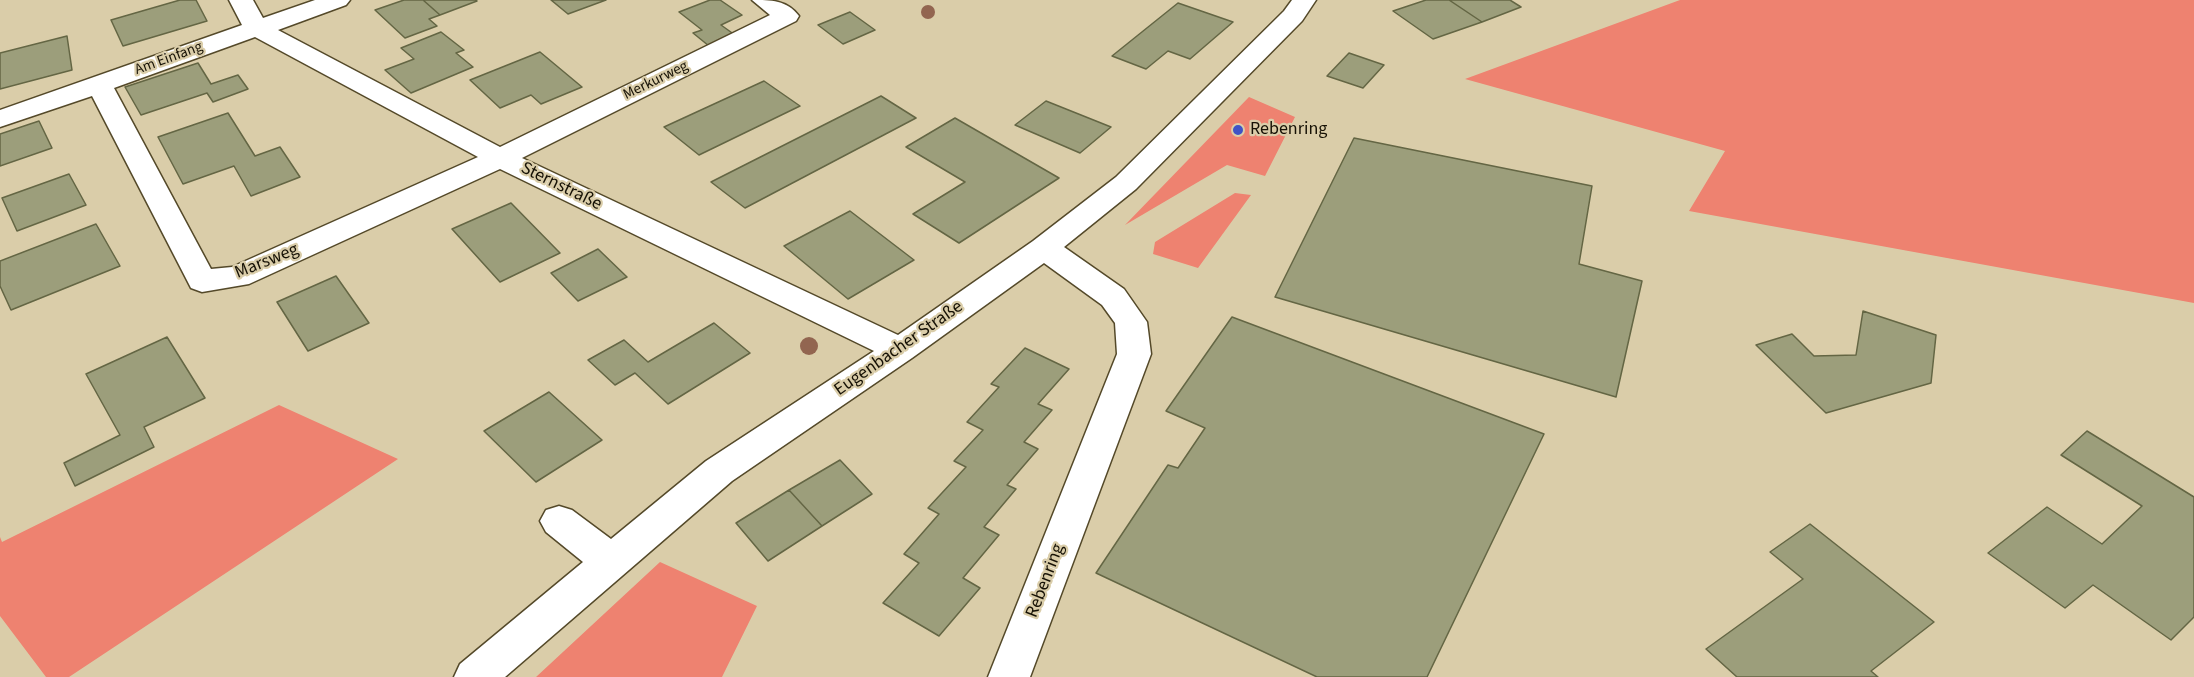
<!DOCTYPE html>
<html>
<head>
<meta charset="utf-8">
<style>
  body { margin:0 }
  canvas { display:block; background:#dacda9 }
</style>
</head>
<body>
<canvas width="2194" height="677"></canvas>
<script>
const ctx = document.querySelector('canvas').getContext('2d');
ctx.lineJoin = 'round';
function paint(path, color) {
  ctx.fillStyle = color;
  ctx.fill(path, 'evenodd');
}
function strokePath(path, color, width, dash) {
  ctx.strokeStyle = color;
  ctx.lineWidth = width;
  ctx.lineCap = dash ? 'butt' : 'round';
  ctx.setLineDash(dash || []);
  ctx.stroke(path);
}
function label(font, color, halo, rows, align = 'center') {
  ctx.font = font + ' "Source Sans 3",sans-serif';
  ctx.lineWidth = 4.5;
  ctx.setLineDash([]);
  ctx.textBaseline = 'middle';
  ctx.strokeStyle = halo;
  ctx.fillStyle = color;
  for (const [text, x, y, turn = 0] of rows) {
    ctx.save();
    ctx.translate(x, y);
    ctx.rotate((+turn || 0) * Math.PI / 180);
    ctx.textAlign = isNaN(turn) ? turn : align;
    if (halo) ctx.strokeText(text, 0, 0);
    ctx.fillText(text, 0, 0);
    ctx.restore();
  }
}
const green = new Path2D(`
  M1680,0H2194V303L1689,211L1725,151L1465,79Z
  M1249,97L1295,117L1265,176L1227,165L1125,225Z
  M1235,193L1251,195L1198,268L1153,254L1155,242Z
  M279,405L398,459L69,677H46L0,616V537L2,542Z
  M660,562L757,606L722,677H536Z`);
const building = new Path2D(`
  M180,0H196L207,21L123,46L111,20Z
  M404,0H423L440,15L429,19L437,26L405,38L375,10Z
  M423,0H475L477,1L440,15Z
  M551,0H606L568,14Z
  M710,0H720L742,15L721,25L735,35L709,46L693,33L702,30L679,12Z
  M1426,0H1449L1482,22L1433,39L1393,11Z
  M1449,0H1510L1521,7L1482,22Z
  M1178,3L1233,22L1190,59L1168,51L1146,69L1112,56Z
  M850,12L875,30L843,44L818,25Z
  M441,32L464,50L456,53L473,67L411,93L385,70L414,59L401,48Z
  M67,36L72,70L0,89V53Z
  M540,52L582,87L541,104L531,95L500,108L470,80Z
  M1349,53L1384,65L1363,88L1327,76Z
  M198,63L211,84L238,75L248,89L213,102L207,93L141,115L125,87Z
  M764,81L800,106L699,155L664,127Z
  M881,96L916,118L745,208L711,182Z
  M1046,101L1111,127L1080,153L1015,125Z
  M228,113L255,156L280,147L300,177L251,196L234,166L183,184L158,137Z
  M955,118L1059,178L959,243L913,214L965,182L906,147Z
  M39,121L52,148L0,166V134Z
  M1354,138L1592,186L1579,264L1642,281L1616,397L1275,297Z
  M69,174L86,205L17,231L2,198Z
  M511,203L560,253L500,282L452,229Z
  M850,211L914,260L848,299L784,246Z
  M96,224L120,266L11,310L0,286V261Z
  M598,249L627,277L578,301L551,273Z
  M336,276L369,323L308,351L277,302Z
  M1863,311L1936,335L1931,383L1826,413L1756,345L1792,334L1814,356L1856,355Z
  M1232,317L1544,434L1427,677H1317L1096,573L1168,465L1178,468L1205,428L1166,411Z
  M714,323L750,353L668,404L635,373L615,385L588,360L624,340L648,362Z
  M167,337L205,398L144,427L154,447L75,486L64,463L120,435L86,374Z
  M1025,348L1069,369L1038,404L1052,410L1024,442L1038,449L1007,485L1016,489L984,527L999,535L963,578L980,588L939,636L883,603L919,563L904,554L939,514L928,508L966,467L954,461L983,430L967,422L999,387L991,384Z
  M549,392L602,440L536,482L484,431Z
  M2087,431L2194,497V617L2171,640L2093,585L2065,608L1988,553L2047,507L2102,544L2142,506L2061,455Z
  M840,460L872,494L822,526L789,490Z
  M789,490L822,526L768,561L736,523Z
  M1810,524L1934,622L1871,671L1878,677H1737L1706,649L1803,579L1770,552Z`);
const minor = new Path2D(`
  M229,0H253L263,18L315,0H350L346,5L278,30L500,147L770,15L752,0C771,0 787,0 799,16L796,21L522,158L898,335L1033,241L1116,177L1284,11L1292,0H1316L1302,21L1136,189L1064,247L1124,289L1147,322L1151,354L1030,677H988L1117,354L1115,323L1102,305L1044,263L912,358L732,481L505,677H454L460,664L583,562L546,532L540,521L546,510L559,506L572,510L611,539L706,461L874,351L500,169L249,284L202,292L191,288L92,96L0,127V110L242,25ZM255,37L478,157L232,267L211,269L114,88Z`);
const trees = [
  [928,12,7],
  [809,346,9]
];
const markers = [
  [1238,130,6,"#3f53c6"]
];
const farStreetnames = [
  ["Am Einfang",169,59,-20],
  ["Merkurweg",656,81,-26]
];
const poiNames = [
  ["Rebenring",1250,130]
];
const streetNames = [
  ["Sternstraße",561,187,26],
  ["Marsweg",267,262,-22],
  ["Eugenbacher Straße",899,349,-35],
  ["Rebenring",1046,581,-69]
];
paint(green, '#ee8270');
paint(building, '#9c9e7b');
strokePath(building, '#646644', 1.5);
strokePath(minor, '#544929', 3);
paint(minor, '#fff');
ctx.fillStyle = '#926550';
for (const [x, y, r] of trees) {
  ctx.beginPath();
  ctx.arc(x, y, r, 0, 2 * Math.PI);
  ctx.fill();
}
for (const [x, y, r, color] of markers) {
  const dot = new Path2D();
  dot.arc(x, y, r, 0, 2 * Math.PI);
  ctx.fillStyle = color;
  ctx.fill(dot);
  strokePath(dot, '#dacda9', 2);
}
label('15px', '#161105', '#dacda9', farStreetnames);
label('18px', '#161105', '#dacda9', poiNames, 'left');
label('18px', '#161105', '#dacda9', streetNames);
</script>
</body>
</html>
